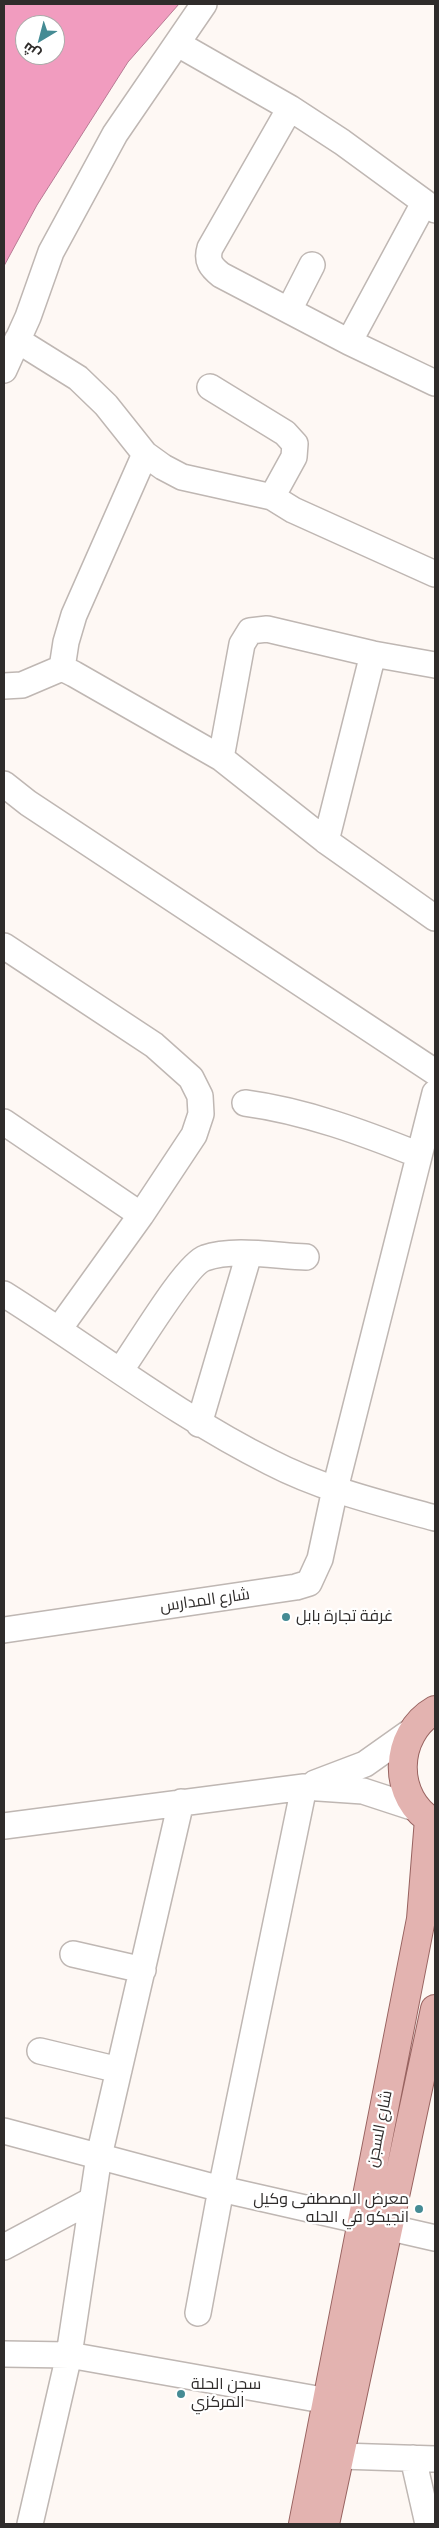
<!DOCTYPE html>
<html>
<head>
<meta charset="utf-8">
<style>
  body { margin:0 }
  #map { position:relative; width:439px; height:2528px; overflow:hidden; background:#fef8f4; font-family:"Archivo Narrow",Cairo,sans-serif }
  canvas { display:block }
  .frame { position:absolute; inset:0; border:5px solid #2f2c2b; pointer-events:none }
  .north { position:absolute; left:15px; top:15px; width:50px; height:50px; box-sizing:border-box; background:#fff; border:1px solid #acabaa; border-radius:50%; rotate:217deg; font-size:14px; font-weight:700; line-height:20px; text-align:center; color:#2f2c2b }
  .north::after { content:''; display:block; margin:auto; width:18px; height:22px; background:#458b94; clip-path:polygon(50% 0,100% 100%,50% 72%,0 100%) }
</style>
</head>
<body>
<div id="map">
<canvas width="439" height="2528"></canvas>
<div class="frame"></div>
<div class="north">ش</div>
</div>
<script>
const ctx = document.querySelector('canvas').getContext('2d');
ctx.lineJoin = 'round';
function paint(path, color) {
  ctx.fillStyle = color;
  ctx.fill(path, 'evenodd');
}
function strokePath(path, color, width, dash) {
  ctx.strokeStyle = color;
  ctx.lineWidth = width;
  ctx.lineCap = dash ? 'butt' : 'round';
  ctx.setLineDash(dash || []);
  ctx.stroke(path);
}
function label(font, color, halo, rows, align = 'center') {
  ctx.font = font + ' "Archivo Narrow",Cairo,sans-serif';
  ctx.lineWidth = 4.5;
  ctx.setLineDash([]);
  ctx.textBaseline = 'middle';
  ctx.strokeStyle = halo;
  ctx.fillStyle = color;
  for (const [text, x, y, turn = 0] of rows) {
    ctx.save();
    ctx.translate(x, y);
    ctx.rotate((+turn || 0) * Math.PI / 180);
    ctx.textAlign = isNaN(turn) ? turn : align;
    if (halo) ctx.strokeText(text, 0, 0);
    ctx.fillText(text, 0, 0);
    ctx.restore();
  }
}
const water = new Path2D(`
  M4,4H179L128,62L37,205L4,266ZM25,25H55V55H25Z`);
const minor = new Path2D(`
  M178,44L290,108L342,142L435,210
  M290,108L210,248C206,261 211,267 221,275L349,342L435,383
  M289,310L312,265
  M17,340L78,378L106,405L145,454L163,467L182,477L272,497L293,510L435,574
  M349,342L424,203
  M4,370L28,317L51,252L115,134L204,4
  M210,387L285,433L295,444L294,457L272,497
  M62,668L66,642L74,615L145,454
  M4,686L22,685L62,668L74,674L221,758L326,841L435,918
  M221,758L242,644L250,631L267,629L373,654L435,665
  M4,784L28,803L435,1072
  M326,841L373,654
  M4,946L154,1045L191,1078L200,1096L201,1114L194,1135L141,1215L59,1329
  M245,1103C305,1111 364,1133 419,1155
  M4,1122L141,1215
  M4,1294C93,1350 176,1415 270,1462C322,1489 380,1503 435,1518
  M120,1371C135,1351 186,1264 205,1258C233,1248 276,1256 306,1257
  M199,1424L249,1254
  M4,1630L296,1587L309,1583L320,1559L335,1489L435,1093
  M315,1783L365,1764L413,1730
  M4,1826L304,1787L363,1791L418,1809
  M73,1954L143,1970
  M40,2051L119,2070
  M4,2131L221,2189L362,2221
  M387,2227L435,2238
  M4,2247L92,2200
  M198,2313L221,2189L304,1787
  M4,2354L69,2355L328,2401
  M340,2456L435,2459
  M413,2458L428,2524
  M30,2524L69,2355L99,2156L181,1802`);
const major = new Path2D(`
  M435,1710C393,1734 391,1799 435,1823
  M303,2524L421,1919L429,1819
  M325,2524L435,2009`);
const markers = [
  [286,1617,5,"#458b94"],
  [419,2209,5,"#458b94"],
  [181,2394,5,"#458b94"]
];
const streetNames = [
  ["شارع المدارس",205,1601,-8],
  ["شارع السجن",380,2129,-79]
];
const poiNames = [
  ["غرفة تجارة بابل",296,1617],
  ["معرض المصطفى وكيل",409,2200,"right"],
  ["انجيكو في الحله",409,2218,"right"],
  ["سجن الحلة",191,2385],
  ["المركزي",191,2403]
];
paint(water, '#f19cbf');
strokePath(water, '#b77a93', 1);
strokePath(minor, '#bfb7b3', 28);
strokePath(major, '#986360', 30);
strokePath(minor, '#fff', 25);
strokePath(major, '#e3b3b0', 28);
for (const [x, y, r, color] of markers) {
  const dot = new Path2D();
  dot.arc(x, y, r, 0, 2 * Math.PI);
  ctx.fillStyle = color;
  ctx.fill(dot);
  strokePath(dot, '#fff', 2);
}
label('16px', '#2f2c2b', '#fff', streetNames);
label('16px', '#2f2c2b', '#fff', poiNames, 'left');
</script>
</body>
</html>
